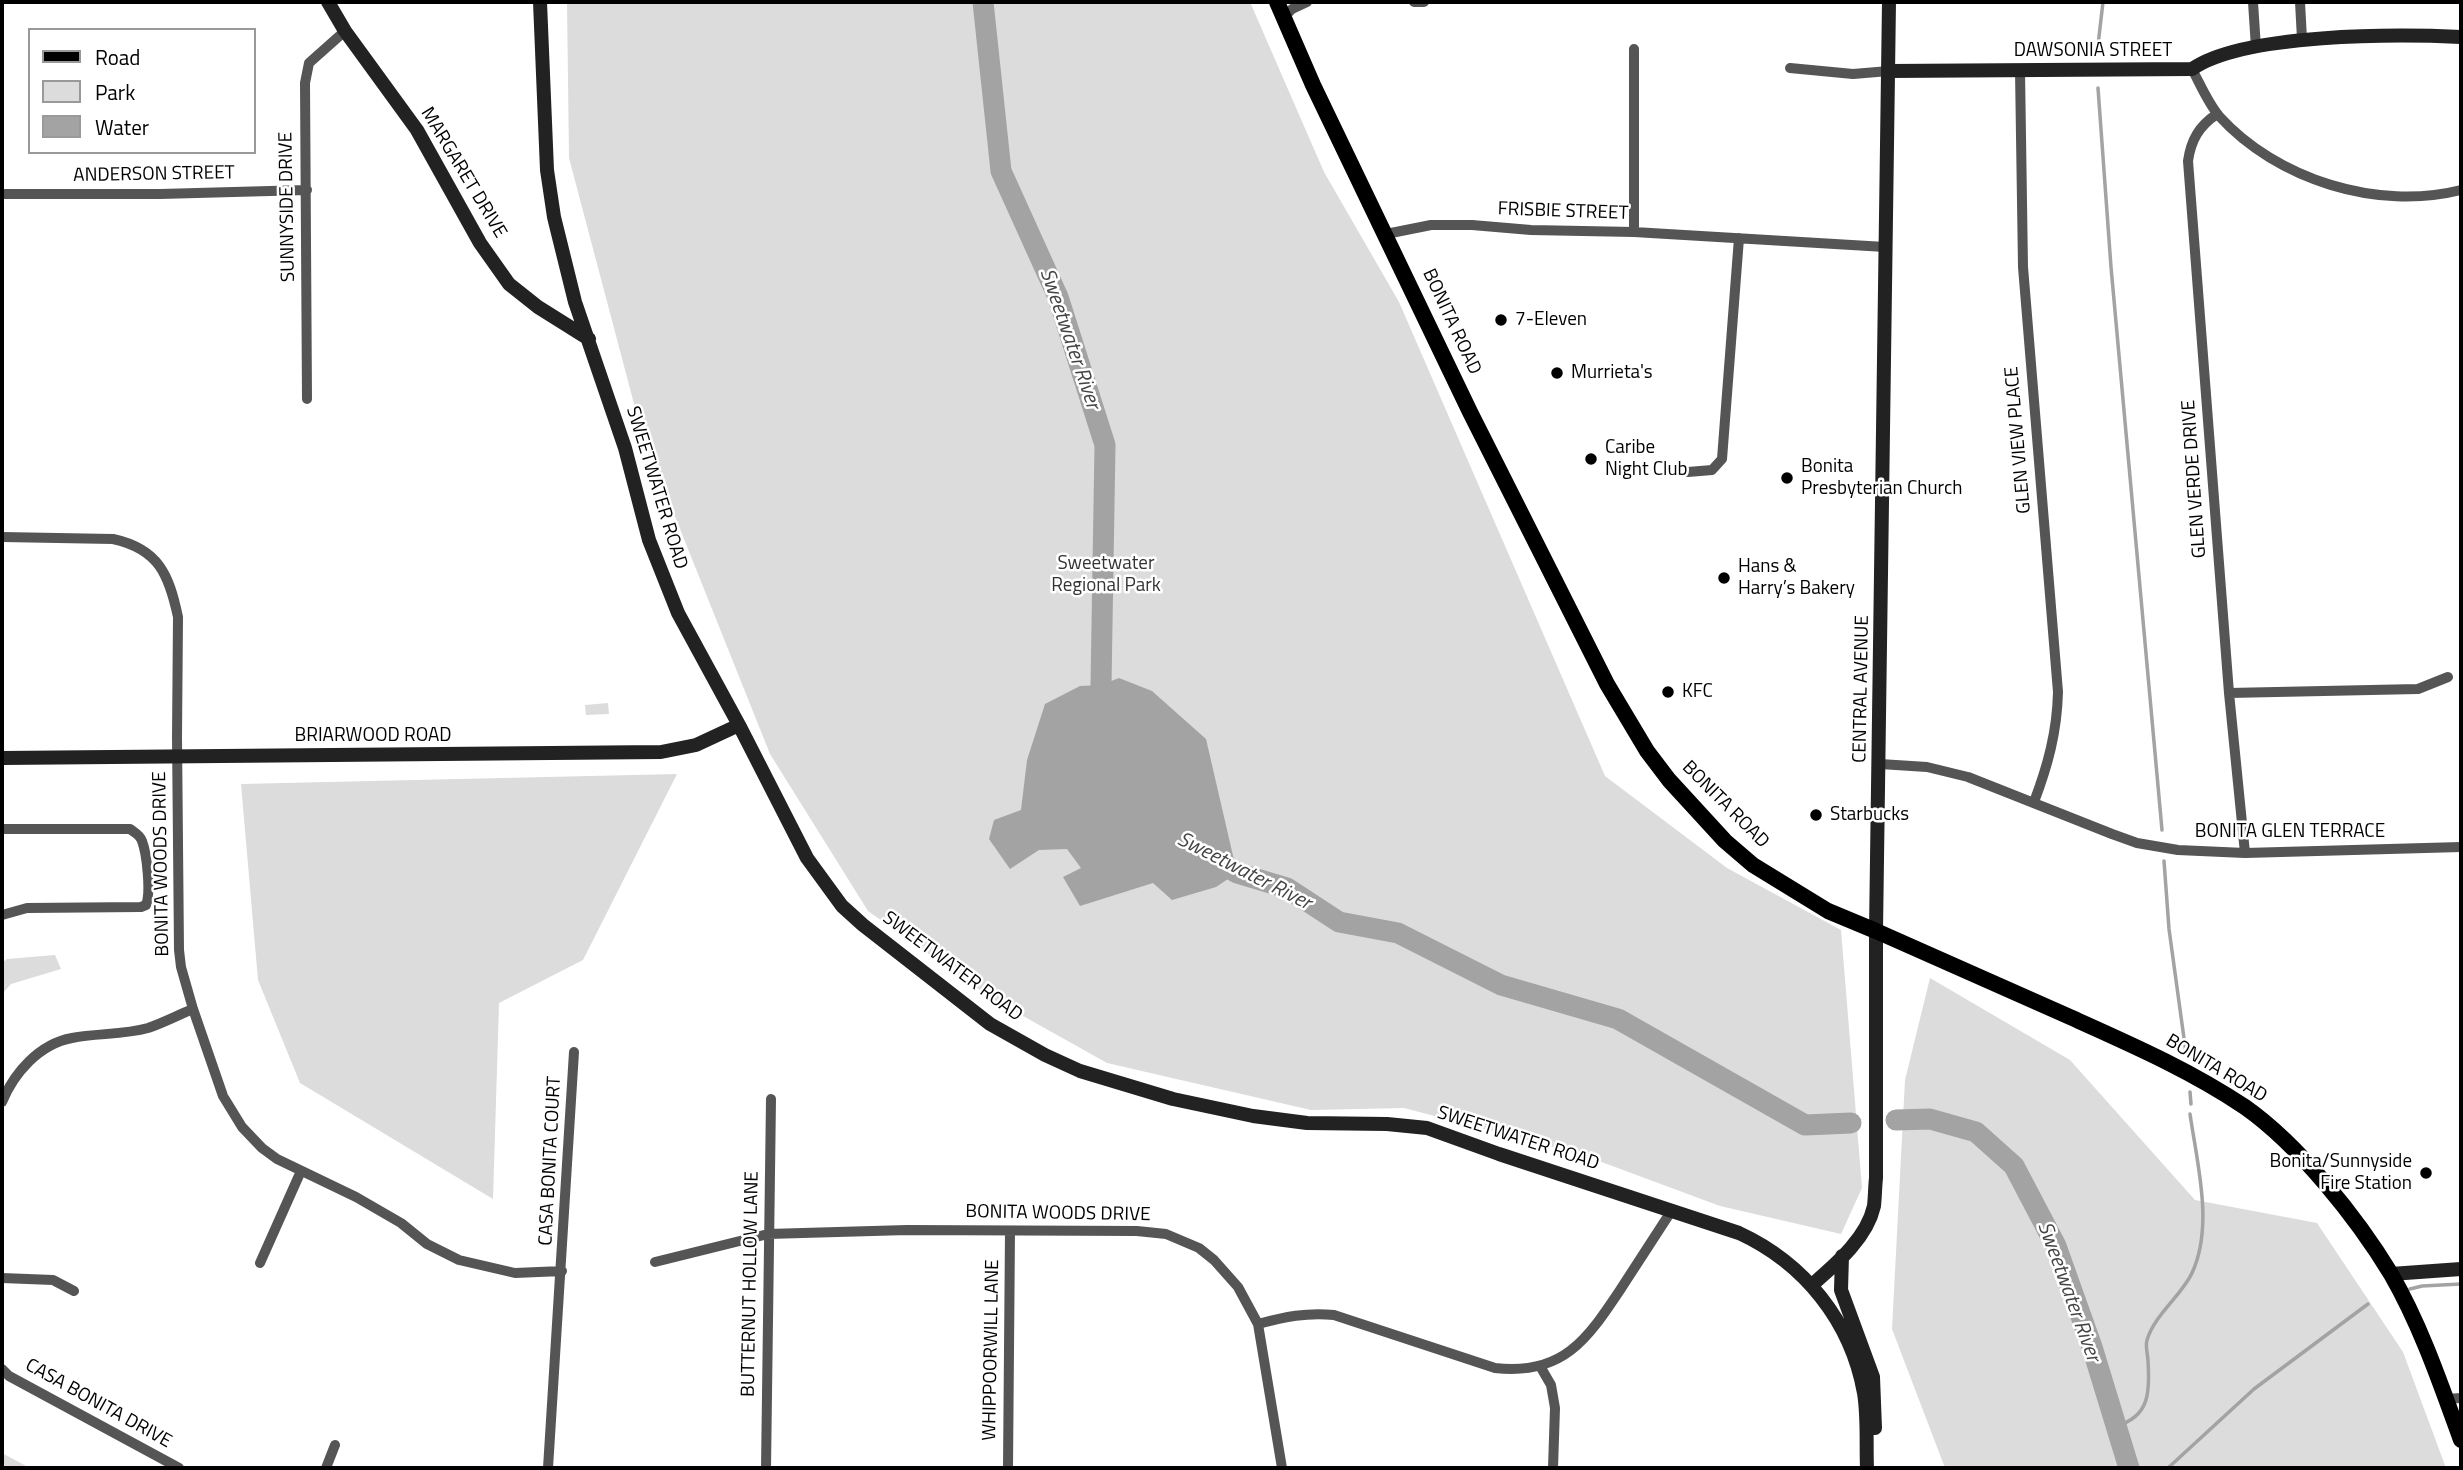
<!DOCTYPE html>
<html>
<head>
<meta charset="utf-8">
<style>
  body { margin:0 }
  #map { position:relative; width:2463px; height:1470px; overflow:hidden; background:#fff; font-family:"Titillium Web",sans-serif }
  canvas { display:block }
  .frame { position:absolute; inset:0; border:4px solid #000; pointer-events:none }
  .legend { position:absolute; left:28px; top:28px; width:228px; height:126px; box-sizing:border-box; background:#fff; border:2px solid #999; margin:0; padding:9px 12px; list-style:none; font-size:21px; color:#000 }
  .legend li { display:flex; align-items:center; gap:14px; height:35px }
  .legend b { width:35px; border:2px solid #999 }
</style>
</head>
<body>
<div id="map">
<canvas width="2463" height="1470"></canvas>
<div class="frame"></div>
<ul class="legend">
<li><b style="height:9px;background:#000"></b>Road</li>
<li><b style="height:19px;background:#dcdcdc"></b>Park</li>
<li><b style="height:19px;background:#a3a3a3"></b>Water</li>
</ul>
</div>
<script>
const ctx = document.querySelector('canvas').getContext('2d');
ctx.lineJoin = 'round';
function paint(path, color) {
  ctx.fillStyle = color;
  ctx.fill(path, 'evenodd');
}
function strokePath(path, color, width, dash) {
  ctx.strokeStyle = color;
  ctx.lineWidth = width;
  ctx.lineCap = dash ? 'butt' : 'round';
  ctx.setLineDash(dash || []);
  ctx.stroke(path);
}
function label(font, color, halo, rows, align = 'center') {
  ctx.font = font + ' "Titillium Web",sans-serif';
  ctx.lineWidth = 5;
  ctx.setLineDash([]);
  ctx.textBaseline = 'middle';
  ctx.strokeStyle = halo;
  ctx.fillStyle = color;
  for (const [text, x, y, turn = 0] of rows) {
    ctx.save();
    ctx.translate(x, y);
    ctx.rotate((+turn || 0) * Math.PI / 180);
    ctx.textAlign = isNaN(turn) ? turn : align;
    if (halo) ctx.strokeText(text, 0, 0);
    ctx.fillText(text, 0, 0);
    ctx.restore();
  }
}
const green = new Path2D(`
  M567,2H1250L1324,172L1399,302L1605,776L1727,868L1841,930L1862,1188L1841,1234L1720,1206L1580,1154L1404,1108L1311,1110L1107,1063L991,998L868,911L770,754L642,434L569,158Z
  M608,703L609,714L586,715L585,705Z
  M677,774L583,960L499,1003L493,1199L300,1083L258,980L241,784Z
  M55,955L61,969L11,984L2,994V963L7,959Z
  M1930,978L2070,1060L2195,1200L2317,1223L2403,1352L2446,1468H1945L1892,1329L1905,1080Z
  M2,1453L30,1468H2Z`);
const water = new Path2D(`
  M1119,678L1152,691L1206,739L1237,873L1216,887L1172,900L1153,883L1080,906L1063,877L1081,868L1067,849L1039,850L1010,869L989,839L994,820L1021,810L1027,760L1045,704L1080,686L1101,685Z`);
const stream = new Path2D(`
  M2098,45L2103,2
  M2098,88L2111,267L2162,830
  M2164,861L2169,929L2186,1053
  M2190,1092L2191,1104
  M2410,1289L2422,1286L2461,1284
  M2116,1426C2150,1417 2150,1391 2148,1361C2148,1355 2145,1346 2147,1340C2155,1314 2182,1295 2192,1273C2214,1226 2197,1163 2190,1114
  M2168,1468L2254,1389L2368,1304`);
const river = new Path2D(`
  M983,2L1001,171L1058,297L1105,445L1101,685L1108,710
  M1213,859L1237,873L1287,888L1339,922L1398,933L1501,985L1618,1019L1805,1125L1851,1123
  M1896,1120L1930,1119L1976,1132L2014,1166L2056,1246L2092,1347L2129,1468`);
const street = new Path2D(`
  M1414,2H1424
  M2253,2L2256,48
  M2300,2L2302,39
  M1284,17L1292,9L1307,2
  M1634,49V232
  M1790,68L1853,74L1889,71
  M2192,69C2200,84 2208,103 2219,116C2277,180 2378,211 2461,190
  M2020,71L2023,267L2058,692C2057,732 2048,765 2034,802
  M2217,114C2199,126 2191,140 2188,161L2229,693L2245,853
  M2,194H160L307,190
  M1386,234L1431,225H1472L1531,230L1634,232L1885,247
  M307,399L305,83L309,63L345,31
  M1688,472L1712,470L1722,459L1739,238
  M2,537L113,539C159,549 169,575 178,617L177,737L179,950L181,967L193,1009L223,1096L242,1127L262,1148L277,1159L356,1197L401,1223L427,1244L459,1260L515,1273L562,1271
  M2229,693L2418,689L2448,677
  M1880,764L1927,767L1968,777L2112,834L2137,843L2178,850L2245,853L2461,847
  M2,829H130C135,833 140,835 142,841C147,854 151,893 146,905L141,907L27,908L2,915
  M2,1102C14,1073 39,1044 72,1038C97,1033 123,1035 148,1028C163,1023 178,1015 193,1009
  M655,1262L768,1234L907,1230L1137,1231L1166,1234L1199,1248L1214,1260L1238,1287L1258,1324L1282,1468
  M260,1263L301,1171
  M2,1278L53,1280L74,1291
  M1258,1324C1284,1317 1307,1312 1334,1315L1495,1368C1564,1376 1588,1338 1622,1287C1639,1261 1655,1236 1672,1210
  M1540,1366L1551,1385L1555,1408L1553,1468
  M2,1369L9,1376L179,1468
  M2446,1399L2461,1398
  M326,1468L335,1445
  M548,1468L574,1052
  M766,1468L771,1099
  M1008,1468L1010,1231`);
const secondary = new Path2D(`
  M328,2L345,31L417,130L480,243L509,284L538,307L589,339
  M540,2L547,170L554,217L575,302L625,448L649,540L678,613L739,725L807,858L842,906L863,925L990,1024L1045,1055L1080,1071L1173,1099L1253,1116L1307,1123L1387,1124L1427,1128L1499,1154L1739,1233C1804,1263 1851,1321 1864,1393C1868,1417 1866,1444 1867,1468
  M1889,71L2192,69C2244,33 2397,34 2461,37
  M2,758L661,752L696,745L739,725
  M1842,1256L1841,1290L1873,1377L1875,1428
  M2391,1274L2461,1269
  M1813,1284C1836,1264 1867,1238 1874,1206C1875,1197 1875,1187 1876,1178V931L1889,2`);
const primary = new Path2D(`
  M1277,2L1313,85L1470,412L1607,684L1647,751L1669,780L1725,841L1753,865L1828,911L1876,931C1941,960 2006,988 2070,1017C2130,1044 2190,1070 2245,1107C2299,1145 2357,1218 2391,1274C2421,1326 2441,1385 2461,1440`);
const markers = [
  [1501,320,7,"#000"],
  [1557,373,7,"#000"],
  [1591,459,7,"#000"],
  [1787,478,7,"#000"],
  [1724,578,7,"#000"],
  [1668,692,7,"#000"],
  [1816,815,7,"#000"],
  [2426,1173,7,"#000"]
];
const streetNames = [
  ["DAWSONIA STREET",2093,51],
  ["MARGARET DRIVE",463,173,59],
  ["ANDERSON STREET",154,175,-1],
  ["SUNNYSIDE DRIVE",288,207,-91],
  ["FRISBIE STREET",1563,212,2],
  ["BONITA ROAD",1451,322,65],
  ["GLEN VIEW PLACE",2019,440,-95],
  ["GLEN VERDE DRIVE",2195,479,-94],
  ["SWEETWATER ROAD",656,488,73],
  ["CENTRAL AVENUE",1862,689,-89],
  ["BRIARWOOD ROAD",373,736],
  ["BONITA ROAD",1725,805,45],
  ["BONITA GLEN TERRACE",2290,832],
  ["BONITA WOODS DRIVE",162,864,-91],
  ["SWEETWATER ROAD",952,967,37],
  ["BONITA ROAD",2216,1069,31],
  ["SWEETWATER ROAD",1518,1139,18],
  ["CASA BONITA COURT",551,1161,-87],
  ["BONITA WOODS DRIVE",1058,1214,1],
  ["BUTTERNUT HOLLOW LANE",751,1284,-89],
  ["WHIPPOORWILL LANE",992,1350,-89],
  ["CASA BONITA DRIVE",98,1404,29]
];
const poiNames = [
  ["7-Eleven",1515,320],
  ["Murrieta's",1571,373],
  ["Caribe",1605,448],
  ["Night Club",1605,470],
  ["Bonita",1801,467],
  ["Presbyterian Church",1801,489],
  ["Hans &",1738,567],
  ["Harry’s Bakery",1738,589],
  ["KFC",1682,692],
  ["Starbucks",1830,815],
  ["Bonita/Sunnyside",2412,1162,"right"],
  ["Fire Station",2412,1184,"right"]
];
const parkNames = [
  ["Sweetwater",1106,564],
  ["Regional Park",1106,586]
];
const waterNames = [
  ["Sweetwater River",1069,339,71],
  ["Sweetwater River",1244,872,27],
  ["Sweetwater River",2068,1292,70]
];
paint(green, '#dcdcdc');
paint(water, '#a3a3a3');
strokePath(stream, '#a3a3a3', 3.5);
strokePath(river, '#a3a3a3', 21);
strokePath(street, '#555', 10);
strokePath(secondary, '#222', 14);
strokePath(primary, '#000', 16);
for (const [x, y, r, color] of markers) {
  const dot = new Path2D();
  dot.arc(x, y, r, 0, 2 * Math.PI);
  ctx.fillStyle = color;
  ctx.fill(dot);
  strokePath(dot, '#fff', 2.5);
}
label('19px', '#000', '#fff', streetNames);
label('19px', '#000', '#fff', poiNames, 'left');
label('19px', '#333', '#fff', parkNames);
label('italic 21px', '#444', '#fff', waterNames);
</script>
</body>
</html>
